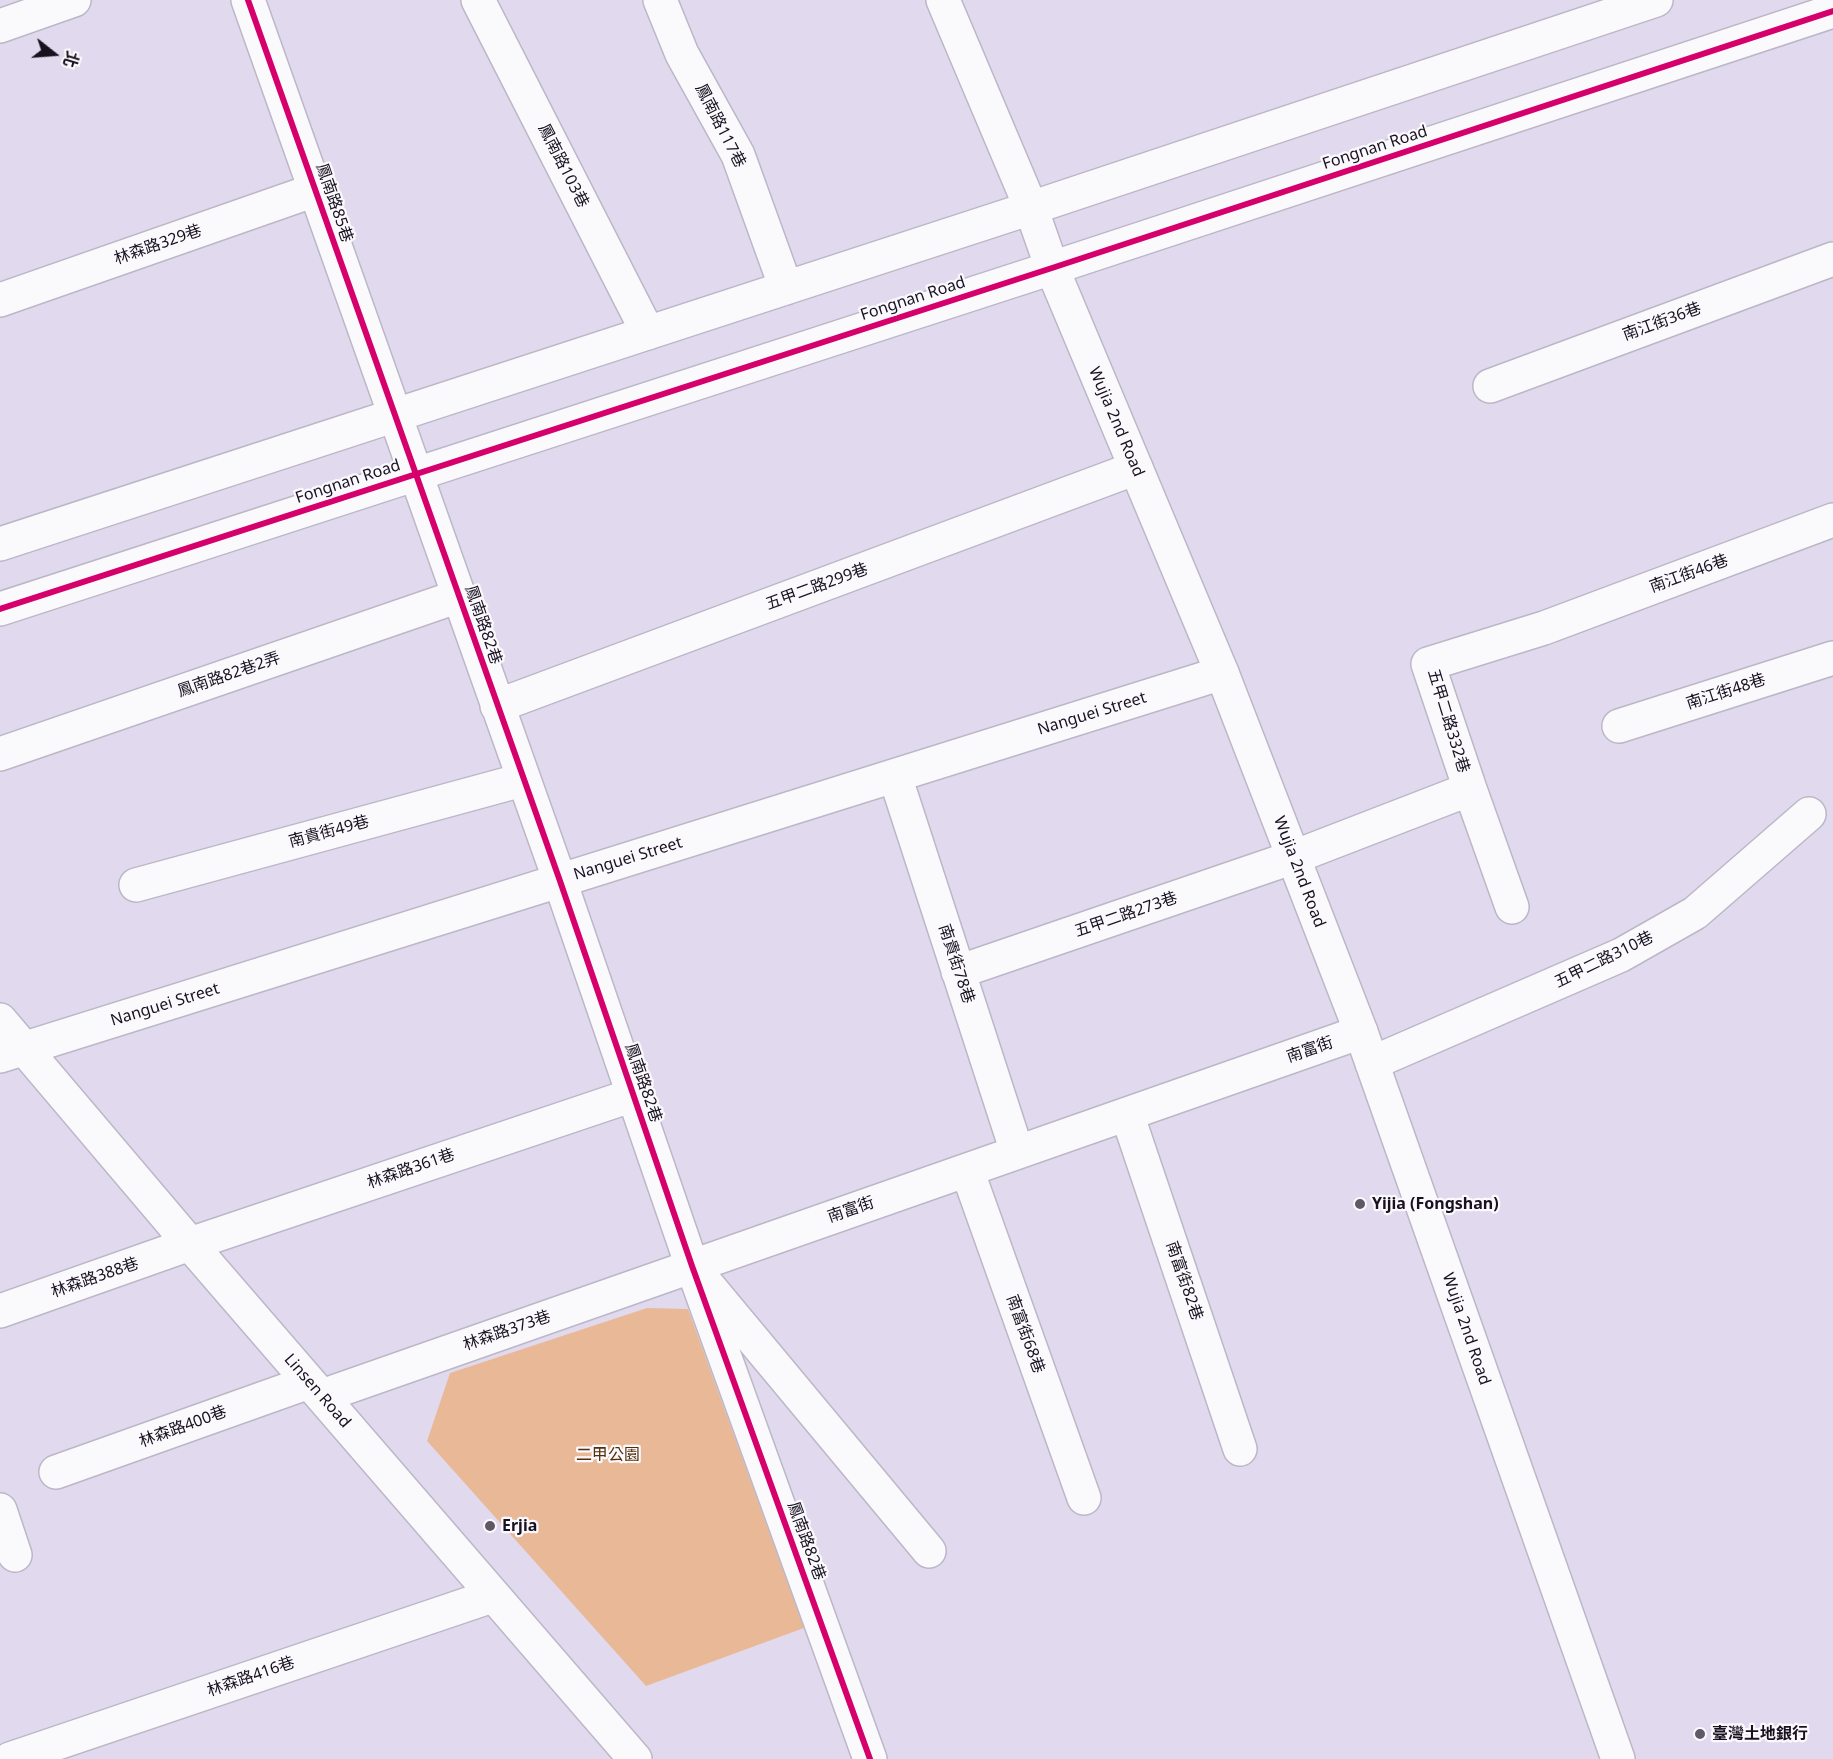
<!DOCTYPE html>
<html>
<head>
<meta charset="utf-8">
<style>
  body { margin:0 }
  #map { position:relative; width:1833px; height:1759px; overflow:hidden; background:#e1daee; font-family:"Noto Sans","Noto Sans TC",sans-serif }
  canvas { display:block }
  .north { position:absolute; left:24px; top:24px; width:60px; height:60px; -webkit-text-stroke:4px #fbf9fd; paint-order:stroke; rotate:107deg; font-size:16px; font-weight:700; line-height:24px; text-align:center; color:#17121f }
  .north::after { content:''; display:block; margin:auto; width:21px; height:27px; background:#17121f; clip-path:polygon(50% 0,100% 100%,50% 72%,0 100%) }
</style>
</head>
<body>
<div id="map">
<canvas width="1833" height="1759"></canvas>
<div class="north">北</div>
</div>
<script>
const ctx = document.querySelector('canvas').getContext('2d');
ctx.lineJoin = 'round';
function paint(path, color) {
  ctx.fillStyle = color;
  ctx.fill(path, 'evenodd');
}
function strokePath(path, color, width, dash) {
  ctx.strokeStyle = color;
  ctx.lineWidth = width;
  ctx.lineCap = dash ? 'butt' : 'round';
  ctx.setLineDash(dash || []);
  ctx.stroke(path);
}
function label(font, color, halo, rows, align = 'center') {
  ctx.font = font + ' "Noto Sans","Noto Sans TC",sans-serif';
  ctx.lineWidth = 4.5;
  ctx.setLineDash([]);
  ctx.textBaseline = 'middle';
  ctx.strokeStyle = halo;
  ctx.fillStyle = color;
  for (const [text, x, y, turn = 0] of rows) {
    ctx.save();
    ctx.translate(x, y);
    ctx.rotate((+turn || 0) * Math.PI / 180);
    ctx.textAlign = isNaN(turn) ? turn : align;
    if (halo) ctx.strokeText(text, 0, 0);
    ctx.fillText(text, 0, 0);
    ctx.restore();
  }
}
const green = new Path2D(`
  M647,1308L688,1309L804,1628L646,1686L427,1441L450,1373Z`);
const minor = new Path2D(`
  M248,0L560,881L692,1266L870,1759
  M478,0L648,333
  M660,0L682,54L738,155L786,288
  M0,26L74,0
  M0,300L315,190
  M1490,386L1833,259
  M0,544L1031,208L1656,0
  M0,609L1052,268L1833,11
  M497,706L1136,468
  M1619,726L1833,658
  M0,754L459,596
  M895,776L1017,1152
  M1470,789L1512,907
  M136,885L522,780
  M958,972L1294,857L1470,789L1428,664L1544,628L1833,520
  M0,1020L190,1244L635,1759
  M0,1056L1222,673
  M1372,1063L1621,955L1695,913L1809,814
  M1127,1114L1240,1449
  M967,1170L1084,1498
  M706,1283L929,1551
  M0,1311L190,1244L633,1095
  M322,1396L1361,1032
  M56,1472L309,1382
  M0,1510L15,1555
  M10,1759L492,1596`);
const major = new Path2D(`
  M943,0L1031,208L1052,268L1222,673L1361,1032L1618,1759`);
const cycleway = new Path2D(`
  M248,0L560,881L692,1266L870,1759
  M0,609L1052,268L1833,11`);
const markers = [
  [1360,1204,6,"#5e5867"],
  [490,1526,6,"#5e5867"],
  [1700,1734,6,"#5e5867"]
];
const streetNames = [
  ["鳳南路117巷",720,126,63],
  ["Fongnan Road",1375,148,-18],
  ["鳳南路103巷",563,166,63],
  ["鳳南路85巷",334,203,71],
  ["林森路329巷",158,245,-19],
  ["Fongnan Road",913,299,-18],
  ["南江街36巷",1662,322,-20],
  ["Wujia 2nd Road",1116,422,67],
  ["Fongnan Road",348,482,-18],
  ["南江街46巷",1689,574,-20],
  ["五甲二路299巷",817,587,-20],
  ["鳳南路82巷",483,625,71],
  ["鳳南路82巷2弄",229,675,-19],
  ["南江街48巷",1726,692,-18],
  ["Nanguei Street",1092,714,-17],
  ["五甲二路332巷",1448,721,73],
  ["南貴街49巷",329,832,-15],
  ["Nanguei Street",628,859,-17],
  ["Wujia 2nd Road",1299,872,69],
  ["五甲二路273巷",1126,915,-19],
  ["五甲二路310巷",1604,960,-26],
  ["南貴街78巷",956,964,72],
  ["Nanguei Street",165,1005,-17],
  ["南富街",1310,1050,-19],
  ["鳳南路82巷",643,1083,71],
  ["林森路361巷",411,1169,-19],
  ["南富街",851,1210,-19],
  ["林森路388巷",95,1278,-19],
  ["南富街82巷",1184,1281,71],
  ["Wujia 2nd Road",1466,1329,71],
  ["林森路373巷",507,1331,-19],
  ["南富街68巷",1025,1334,70],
  ["Linsen Road",317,1391,49],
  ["林森路400巷",183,1427,-20],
  ["鳳南路82巷",806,1541,70],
  ["林森路416巷",251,1677,-19]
];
const poiNames = [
  ["Yijia (Fongshan)",1372,1204],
  ["Erjia",502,1526],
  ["臺灣土地銀行",1712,1734]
];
const parkNames = [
  ["二甲公園",608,1455]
];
paint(green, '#e9b997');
strokePath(minor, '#bcb7c7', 36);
strokePath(major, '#bcb7c7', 36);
strokePath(minor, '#faf9fc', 33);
strokePath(major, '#faf9fc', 33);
strokePath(cycleway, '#d6006c', 6);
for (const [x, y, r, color] of markers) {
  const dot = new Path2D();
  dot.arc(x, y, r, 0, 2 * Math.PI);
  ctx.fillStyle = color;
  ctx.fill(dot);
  strokePath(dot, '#fbf9fd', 2);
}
label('16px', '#17121f', '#fbf9fd', streetNames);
label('bold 16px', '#17121f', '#fbf9fd', poiNames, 'left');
label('16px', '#522f08', '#fbf9fd', parkNames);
</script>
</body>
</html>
